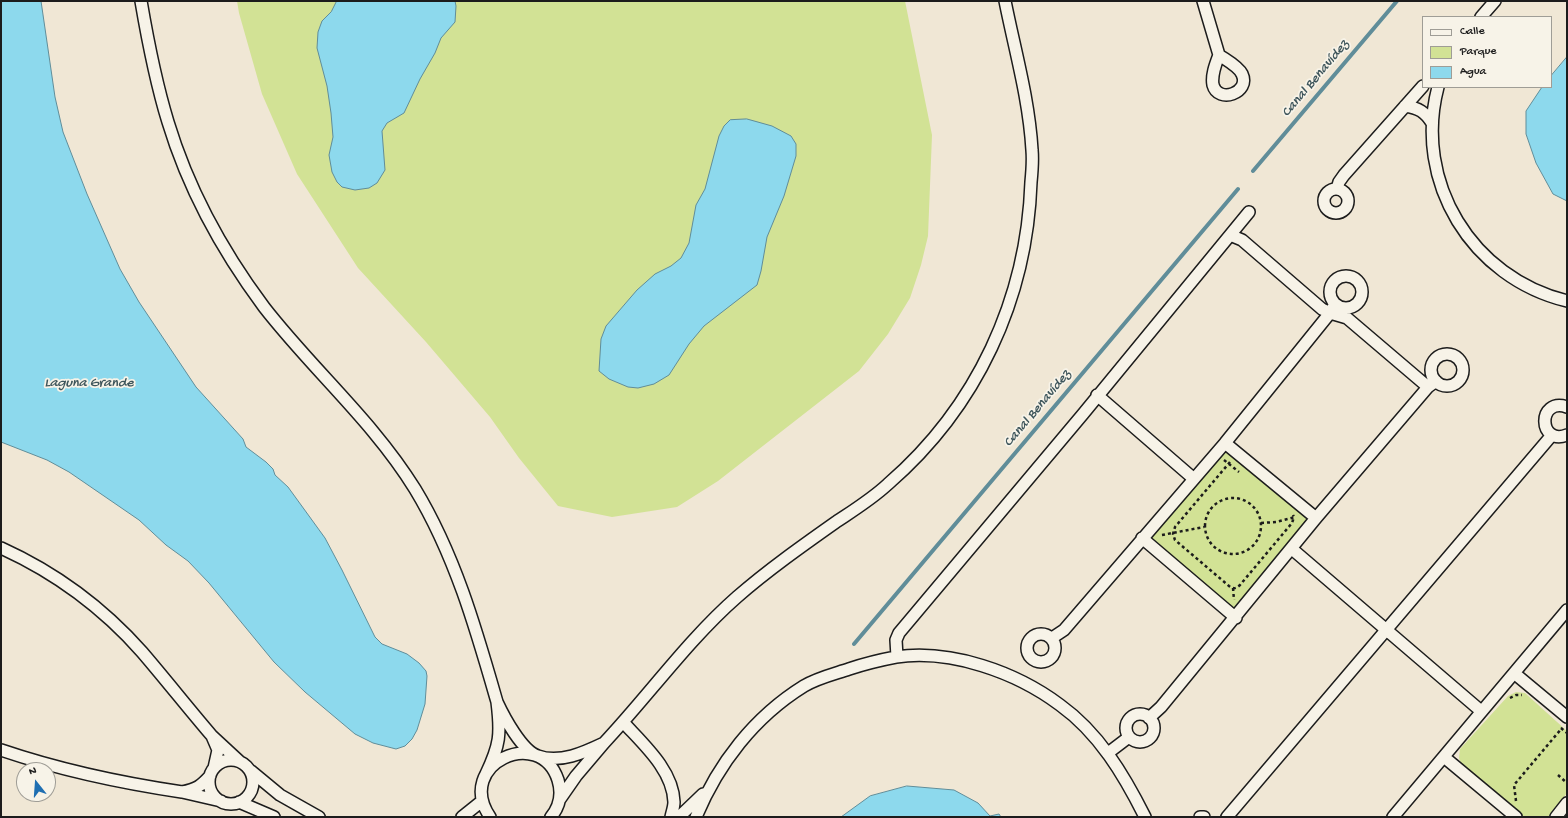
<!DOCTYPE html>
<html>
<head>
<meta charset="utf-8">
<style>
  body { margin:0 }
  #map { position:relative; width:1568px; height:818px; overflow:hidden; background:#f0e7d5; font-family:"Gochi Hand",sans-serif }
  canvas { display:block }
  .frame { position:absolute; inset:0; border:2px solid #1c1c1c; pointer-events:none }
  .legend { position:absolute; left:1422px; top:16px; width:130px; height:72px; box-sizing:border-box; background:#f7f3e8; border:1px solid #9f9d96; margin:0; padding:5px 7px; list-style:none; font-size:12px; color:#1c1c1c }
  .legend li { display:flex; align-items:center; gap:8px; height:20px }
  .legend b { width:20px; border:1px solid #9f9d96 }
  .north { position:absolute; left:16px; top:762px; width:40px; height:40px; box-sizing:border-box; background:#f7f3e8; border:1px solid #9f9d96; border-radius:50%; rotate:343deg; font-size:11px; font-weight:700; line-height:16px; text-align:center; color:#1c1c1c }
  .north::after { content:''; display:block; margin:auto; width:14px; height:18px; background:#1f6fb2; clip-path:polygon(50% 0,100% 100%,50% 72%,0 100%) }
</style>
</head>
<body>
<div id="map">
<canvas width="1568" height="818"></canvas>
<div class="frame"></div>
<ul class="legend">
<li><b style="height:5px;background:#f7f3e8"></b>Calle</li>
<li><b style="height:11px;background:#d2e295"></b>Parque</li>
<li><b style="height:11px;background:#8dd9ed"></b>Agua</li>
</ul>
<div class="north">N</div>
</div>
<script>
const ctx = document.querySelector('canvas').getContext('2d');
ctx.lineJoin = 'round';
function paint(path, color) {
  ctx.fillStyle = color;
  ctx.fill(path, 'evenodd');
}
function strokePath(path, color, width, dash) {
  ctx.strokeStyle = color;
  ctx.lineWidth = width;
  ctx.lineCap = dash ? 'butt' : 'round';
  ctx.setLineDash(dash || []);
  ctx.stroke(path);
}
function label(font, color, halo, rows, align = 'center') {
  ctx.font = font + ' "Gochi Hand",sans-serif';
  ctx.lineWidth = 3.5;
  ctx.setLineDash([]);
  ctx.textBaseline = 'middle';
  ctx.strokeStyle = halo;
  ctx.fillStyle = color;
  for (const [text, x, y, turn = 0] of rows) {
    ctx.save();
    ctx.translate(x, y);
    ctx.rotate((+turn || 0) * Math.PI / 180);
    ctx.textAlign = isNaN(turn) ? turn : align;
    if (halo) ctx.strokeText(text, 0, 0);
    ctx.fillText(text, 0, 0);
    ctx.restore();
  }
}
const green = new Path2D(`
  M237,1H905L932,135L928,236L921,265L910,298L888,334L859,371L718,481L677,507L612,517L558,506L519,458L490,417L426,342L358,268L297,174L262,94L239,13Z
  M1225,443L1316,518L1236,618L1142,538Z
  M1516,692L1525,693L1567,731V793L1548,817H1521L1462,766L1459,758L1460,749L1508,696Z`);
const water = new Path2D(`
  M1,1H41L55,97L63,132L87,194L120,269L139,302L196,387L243,439L246,447L266,462L273,469L275,475L288,487L325,538L342,570L375,637L382,644L407,654L419,663L426,671L427,676L425,704L417,730L412,739L405,746L396,749L373,743L355,734L305,692L274,662L209,583L188,561L166,545L139,520L69,472L47,460L1,442Z
  M337,1H455L456,6L455,22L441,38L435,53L420,79L404,113L387,123L382,131L385,170L377,183L369,188L355,190L342,187L337,182L332,172L329,155L333,137L331,113L327,86L317,48L318,32L322,21L331,12Z
  M1567,57V201L1553,194L1536,163L1526,134V111L1542,87H1551V76Z
  M747,119L772,126L791,136L796,144V156L784,196L767,237L761,271L757,285L704,326L689,344L669,375L654,384L638,388L628,387L609,379L599,371L601,339L606,326L637,290L655,274L671,266L681,258L689,243L696,205L705,189L719,136L724,126L730,120Z
  M907,786L954,790L978,803L990,816L999,814L1001,817H841L870,796Z`);
const stream = new Path2D(`
  M1253,171L1397,1
  M854,644L1238,189`);
const path = new Path2D(`
  M1224,460L1239,472
  M1230,462L1175,527L1173,534L1175,540L1229,586C1233,589 1236,589 1240,585L1292,523L1294,517L1293,515
  M1205 526a28 28 0 1 1 56 0a28 28 0 1 1-56 0Z
  M1261,523L1276,522L1295,517
  M1162,535L1204,527
  M1233,588L1234,600
  M1510,698L1516,695H1522
  M1561,728L1567,733
  M1558,775L1567,783
  M1516,801L1514,785L1562,728`);
const minor = new Path2D(`
  M141,1C148,42 156,83 168,122C188,188 223,252 264,307C312,369 373,421 415,489C455,555 476,629 497,702
  M1203,1L1219,55
  M1481,17L1495,1
  M1219,55C1226,60 1238,66 1242,74C1251,93 1218,104 1213,85C1211,75 1216,63 1219,55Z
  M1438,87C1413,182 1472,278 1567,301
  M1405,106C1419,108 1425,112 1432,123
  M1337,189L1339,182L1344,175L1423,86
  M1324 201a12 12 0 1 1 24 0a12 12 0 1 1-24 0Z
  M1230,235L1242,240L1322,309L1330,313L1347,318L1428,387
  M1330 292a16 16 0 1 1 32 0a16 16 0 1 1-32 0Z
  M1431 370a16 16 0 1 1 32 0a16 16 0 1 1-32 0Z
  M1097,395L1194,479
  M1567,407C1537,397 1538,446 1567,435
  M1225,443L1316,518
  M1142,538L1236,618
  M1,548C54,572 103,608 142,652C166,680 188,708 212,736
  M1292,549L1481,711
  M1027 648a14 14 0 1 1 28 0a14 14 0 1 1-28 0Z
  M1052,638L1064,630L1225,443L1330,313L1335,304
  M897,657L896,640L899,633L1083,414L1249,212
  M1514,673L1567,717
  M1126 728a14 14 0 1 1 28 0a14 14 0 1 1-28 0Z
  M1149,718L1161,707L1316,518L1428,387L1436,381
  M623,722C643,744 673,770 674,802C674,807 672,812 671,817
  M604,743C649,695 688,640 737,597C768,570 802,546 836,522C854,510 872,499 888,484C977,407 1027,299 1031,182C1032,172 1033,161 1032,150C1029,99 1015,51 1005,1
  M1,750C60,770 121,783 182,792
  M1108,753L1129,737
  M1444,757L1516,817
  M209 782a22 22 0 1 1 44 0a22 22 0 1 1-44 0Z
  M214,768L218,750L212,736L239,761
  M251,771L280,795L319,817
  M486,774C500,745 501,734 497,702C504,717 522,751 538,756C560,764 585,752 604,743L576,776L560,799
  M210,776C201,786 197,789 182,792L221,801
  M239,802L274,817
  M462,817L482,801
  M490,817C454,764 540,725 558,780C562,793 560,806 551,817
  M679,817L703,794
  M696,817C718,764 754,717 804,686C817,678 834,674 849,669C864,664 880,660 896,657C951,649 1016,672 1060,705C1099,733 1124,775 1145,817
  M1200,817H1204
  M1227,817L1552,435
  M1393,817L1567,610
  M1556,817L1567,803`);
const waterNames = [
  ["Canal Benavídez",1316,79,-50],
  ["Laguna Grande",89,384],
  ["Canal Benavídez",1038,409,-50]
];
paint(green, '#d2e295');
paint(water, '#8dd9ed');
strokePath(water, '#608d99', 1);
strokePath(stream, '#608d99', 4);
strokePath(minor, '#1c1c1c', 14);
strokePath(path, '#1c1c1c', 2.5, [3, 3]);
strokePath(minor, '#f7f3e8', 11);
label('italic 14px', '#3e555b', '#f7f3e8', waterNames);
</script>
</body>
</html>
